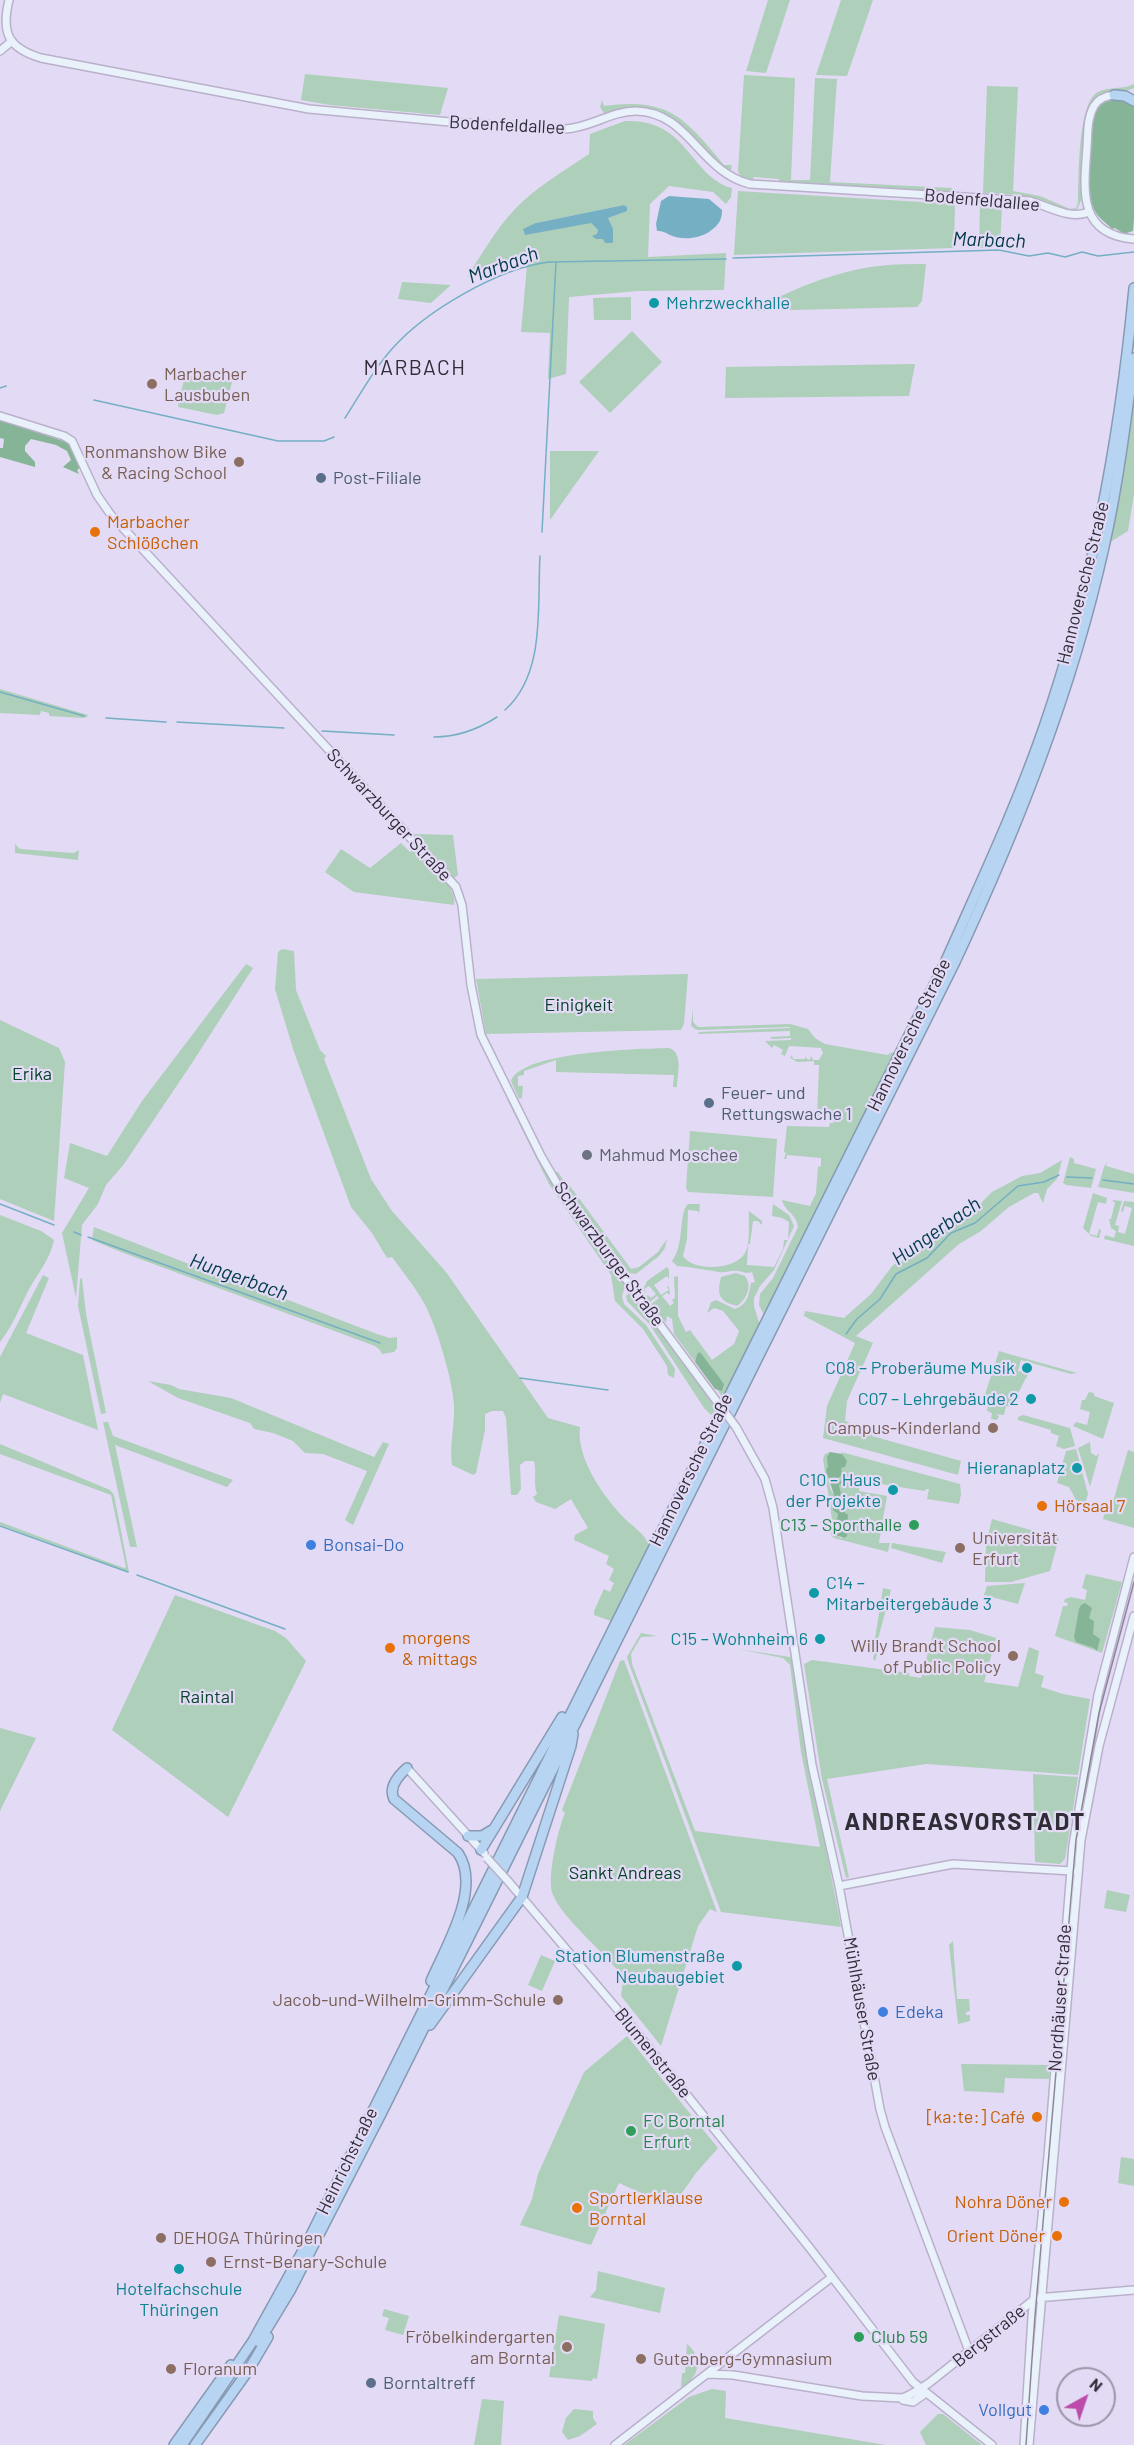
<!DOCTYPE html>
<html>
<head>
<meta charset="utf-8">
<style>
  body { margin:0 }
  #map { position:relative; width:1134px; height:2445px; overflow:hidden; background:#e3daf5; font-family:Barlow,sans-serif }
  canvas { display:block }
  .north { position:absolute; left:1056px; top:2367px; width:60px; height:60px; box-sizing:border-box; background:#e3daf5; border:2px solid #9c95a9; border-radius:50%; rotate:40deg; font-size:16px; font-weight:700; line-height:24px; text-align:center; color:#312d38 }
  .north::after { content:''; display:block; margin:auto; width:21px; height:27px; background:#bc4ca9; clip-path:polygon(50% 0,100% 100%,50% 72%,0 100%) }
</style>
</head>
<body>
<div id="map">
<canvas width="1134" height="2445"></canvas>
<div class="north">N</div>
</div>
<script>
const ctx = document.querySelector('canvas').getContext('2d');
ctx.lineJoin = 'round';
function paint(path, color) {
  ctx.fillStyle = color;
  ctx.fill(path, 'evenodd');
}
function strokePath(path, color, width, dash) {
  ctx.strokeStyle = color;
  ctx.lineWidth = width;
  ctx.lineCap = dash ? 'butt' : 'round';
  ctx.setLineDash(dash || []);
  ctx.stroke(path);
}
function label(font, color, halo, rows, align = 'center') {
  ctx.font = font + ' Barlow,sans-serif';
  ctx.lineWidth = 4.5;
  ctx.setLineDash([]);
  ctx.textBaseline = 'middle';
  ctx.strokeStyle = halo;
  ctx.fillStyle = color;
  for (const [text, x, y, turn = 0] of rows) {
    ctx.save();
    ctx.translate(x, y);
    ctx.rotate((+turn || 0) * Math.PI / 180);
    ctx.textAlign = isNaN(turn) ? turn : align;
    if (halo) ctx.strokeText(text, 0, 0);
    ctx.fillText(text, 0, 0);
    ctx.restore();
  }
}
const green = new Path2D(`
  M768,0H790L766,73L746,71Z
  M841,0H873L847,76L816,75Z
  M305,74L448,88L440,115L330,105L301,100Z
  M744,75L795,78L791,180H810L815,78L837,79L830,182L952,188V192L790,183L779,182V179L754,177L753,180L741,177L738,171Z
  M1134,84V88C1117,96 1099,87 1089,108L1081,178V201L1077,209C1065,213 1056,205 1045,201C1025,194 1004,194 983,193L987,86L1018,87L1013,191L1040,196L1070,209L1076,208L1078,203C1079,180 1077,103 1098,92C1109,86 1123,90 1134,84Z
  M602,100L604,106C669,97 685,118 724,165H732L731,170C703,165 689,113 641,108C628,107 616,112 604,113L600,107Z
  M625,121C688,118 689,176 732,188L731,197L726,204L713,192L669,186L650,204L648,257L726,253L724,290L638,291L569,297L566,374L548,379L550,333L521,332L528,254L467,277C482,254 496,229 515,209C536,187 564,171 589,154L590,134ZM624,205L627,207L626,211L608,218L610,226L596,239L598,230L591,223H536Z
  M738,191L955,204L954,248L734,255Z
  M980,205L1002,206L1000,246L979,248Z
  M926,264L922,301L917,307L751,311C791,290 834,271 879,266C895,264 911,264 926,264Z
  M402,282L451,285L431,303L398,299Z
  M631,297V320H594L593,298Z
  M632,331L662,362L610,413L579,382Z
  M915,364L909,396L725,398L726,367Z
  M185,375L232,382L224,413L217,415L178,407Z
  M1134,385V494L1128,531L1110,542Z
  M550,451H599L550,520Z
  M0,689L88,715V716L84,718L49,716V713L41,711L40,715L0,713Z
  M414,834L453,835L458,875L454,878Z
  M401,843L410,852L414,848C426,861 459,887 454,905L354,892L325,872L341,849L370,868Z
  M15,844L20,849L74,853L79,850L78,860L15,853Z
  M282,949L294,951L296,990L320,1050L326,1056L324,1059L371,1179L392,1211L446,1272L548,1418L580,1427C576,1458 603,1496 624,1518C633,1527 644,1533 649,1545L611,1621L594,1615V1611L604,1589L610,1592L614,1583L609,1580L614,1569L606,1564L609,1556L574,1540L575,1535L588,1528L571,1499L555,1509L536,1502L533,1497L537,1494C533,1483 537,1472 534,1461H525L520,1465L521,1489L517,1495H511L506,1418L503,1411H492L485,1414V1430L476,1473L473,1475L452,1465C449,1446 455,1425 454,1405C453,1381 436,1324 424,1303C415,1287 403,1272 392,1257L387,1258L372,1233L351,1207L294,1052L275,989L278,952Z
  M246,964L253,968L192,1063L124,1164L106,1185L98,1204L82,1225L76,1298L62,1233L89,1188L64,1178L70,1143L107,1156L142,1101Z
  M688,974L684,1024L681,1030L486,1034L476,979Z
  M693,1008V1022L698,1027L790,1024L808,1029L815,1038L825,1044L887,1055L893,1052L895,1054L764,1315L759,1305L760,1294L773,1278L798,1227C796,1213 785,1212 782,1200L810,1206L816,1193L818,1167L821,1166V1158L787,1155L786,1159H784L786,1153L784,1152L787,1126L829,1127L830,1123H834L833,1120L817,1117L819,1065H814V1061L797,1062L790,1058L792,1055L793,1059H805V1056L807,1059L810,1060L811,1056L813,1060H819L823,1053L821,1048L789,1046L785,1056L781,1054L783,1050L774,1045L772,1048L765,1041L791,1040V1038L772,1039L770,1037L790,1036V1031L698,1034L699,1032L790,1028V1027L697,1030L691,1026Z
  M0,1020L59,1048L65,1062L54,1221L0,1199Z
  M669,1048C684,1053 677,1074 677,1087H673L674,1075L556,1072V1060L524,1071V1075L518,1076V1086H523L522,1098L519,1099L511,1081C522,1051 640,1049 669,1048Z
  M507,1099H511L552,1182L626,1283L622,1296L624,1304L646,1325L675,1369L674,1378L668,1375L667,1366L643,1329L615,1301L611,1275L549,1184Z
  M690,1131L777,1139L773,1197L688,1192L686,1188Z
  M1070,1157L1074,1159V1163L1096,1169L1091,1188L1066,1185L1063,1183Z
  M1062,1160L1057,1179L1047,1189L1043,1203L1038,1193H1034L1009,1207L981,1231L959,1244L856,1336L873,1343L847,1401L845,1421L870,1429L872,1436L961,1461L958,1475L823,1438L827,1406L855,1343L804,1316L805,1311L844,1318L871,1294L893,1265L920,1252L946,1228L971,1213L992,1192L1022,1176L1040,1173Z
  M1107,1162L1106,1166L1134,1174V1193L1098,1187L1104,1167Z
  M555,1172H558L565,1183L567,1182L631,1269L639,1267L658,1252L667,1239L665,1248L659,1256L636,1274L629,1273Z
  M1093,1193L1107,1198L1106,1204L1098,1202L1089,1234L1097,1236L1099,1229L1101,1230L1099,1238L1091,1236L1083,1228Z
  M1112,1200L1122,1201L1115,1225L1119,1226L1118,1232L1125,1234L1132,1208L1125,1206L1123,1212L1121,1211L1124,1201L1134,1202V1246L1104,1239L1105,1235L1114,1238L1116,1231L1111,1228L1109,1219H1111L1115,1203Z
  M688,1204H700L699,1214L698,1211L688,1210L687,1239L683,1256C693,1272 736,1270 745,1253C751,1242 748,1223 749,1211L762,1221V1225L758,1221H753L750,1244H748L747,1265L774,1267L783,1249L784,1240H788L789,1222L782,1218L772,1216L773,1204L789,1215L794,1226L774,1270L760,1286L754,1298V1306L760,1326L723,1399L697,1354L695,1362L674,1334L672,1319L667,1316L666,1323L651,1304L659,1298L657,1296L650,1302L646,1297L648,1295L651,1298L656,1294L649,1286L644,1289L647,1293L643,1290L647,1281L667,1267L669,1270V1279L667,1276L654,1285L661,1295L669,1290L667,1287L669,1286L670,1295L667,1293L662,1296L670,1306L674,1303L672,1300L675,1298L674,1277L678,1276V1316L686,1332L690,1330L712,1360L734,1344L739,1331L723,1311L714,1308L707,1313L711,1302L716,1300L735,1309C747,1305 749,1295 751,1283L755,1282L752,1272C746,1274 745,1272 738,1271C732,1270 725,1273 719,1272C705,1270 692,1267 677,1266L672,1261C685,1244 678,1214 688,1204Z
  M0,1215L41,1231L54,1240C50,1260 37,1274 28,1291C19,1309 12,1327 0,1342Z
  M94,1227L212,1273L243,1278L275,1295L377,1334L390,1338L397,1337V1348L394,1352L382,1354L380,1350L375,1346L121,1252L92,1240Z
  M736,1273L745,1276C753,1286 746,1300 737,1306C718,1301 717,1294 721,1277Z
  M43,1275L49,1278L26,1333L83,1355L98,1430L3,1394L0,1403V1357Z
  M82,1278L86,1314L106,1413L101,1414L78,1306L80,1279Z
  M629,1293L635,1294L711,1399L717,1409L715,1414L711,1415L704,1408L650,1325L627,1301L626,1296Z
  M999,1351L1009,1354L1077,1373L1071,1374L1021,1360L1018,1371L1028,1374L1011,1407L1006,1406L1004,1415L996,1414L999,1416L997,1420L991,1419L992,1413L987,1411L988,1405L982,1404Z
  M148,1381L171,1385L179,1389L231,1398L374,1457L383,1442L389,1444L353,1525L345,1520L367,1471L323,1454L305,1453L293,1441L273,1433L254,1429L250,1423L178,1398Z
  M1089,1392L1094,1393V1396L1114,1403L1103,1439L1073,1426L1076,1422L1087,1425L1090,1412L1080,1409L1082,1400H1085Z
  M1023,1415L1070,1428L1075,1446L1064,1449L1056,1446L1059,1436L1051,1433V1430L1018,1420V1417Z
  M108,1422L113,1436L233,1480L227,1487L115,1445L137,1547H130L103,1422Z
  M1090,1442L1091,1453L1096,1456L1099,1454L1090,1487L1078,1448Z
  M0,1444L110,1490L114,1495L129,1572L0,1525V1522L124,1568L126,1567L111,1495L0,1454Z
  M1076,1449L1088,1494L1085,1503L1076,1500L1069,1487L1057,1483L1066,1451Z
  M1128,1450L1134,1452V1528L1103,1519L1106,1508L1111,1509Z
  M830,1452L828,1459V1474L830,1488L834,1495L833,1508L838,1514L837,1533L840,1538H844L847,1523L839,1500L841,1493L839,1485L841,1468L846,1463L841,1452L960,1484L961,1494L959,1504L927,1499L929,1489H926L925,1491L861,1481L859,1491L887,1496L881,1529H878L881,1530L879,1543H890L888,1552L834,1538L831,1535L832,1519L823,1459L825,1454Z
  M992,1519L1059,1538L1050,1571L1011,1582H985L986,1544Z
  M892,1543L946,1552L942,1563L891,1548Z
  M1086,1574L1122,1582L1102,1653L1055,1636L1063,1606H1067L1068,1603L1064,1602L1065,1599L1071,1597L1085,1600L1087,1590L1082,1588Z
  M1025,1583L1018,1604L984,1595L987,1586Z
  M883,1588L891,1590L877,1643L880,1644L875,1661L873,1659L875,1651H873Z
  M175,1595L275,1631L286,1638L306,1661L228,1817L112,1730Z
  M935,1627L970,1630L996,1638L984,1682L1018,1687L1029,1647L1039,1651L1035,1673L1044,1676L1041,1687L1063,1694L1090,1699L1078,1775L926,1764L827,1779L849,1877L846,1878L822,1779L804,1664L812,1660L909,1673V1676L921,1678Z
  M641,1633L657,1636L641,1637L631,1654L632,1664L695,1831L820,1847L801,1752L790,1665L783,1658L738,1649L790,1657L794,1660L813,1781L841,1927L721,1912L628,1661L627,1657Z
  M624,1660L717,1912L710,1909L698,1926L661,2046L621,1996L623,1982L620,1973C603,1951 563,1919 553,1895C546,1880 558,1829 565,1813L562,1810L620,1661Z
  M0,1728L36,1738L0,1811Z
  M1033,1774L1078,1777L1065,1859L1060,1864L1035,1862Z
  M1107,1890L1130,1895L1126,1912L1104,1908Z
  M953,1941L957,1999H969L970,2011L966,2012V2015H970V2021L958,2024L949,1945Z
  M541,1955L555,1961L542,1991L528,1985Z
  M627,2036L718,2148L696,2173L672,2207L619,2183L591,2245L520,2225L532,2199L538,2174L584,2072Z
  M961,2064L1050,2065L1049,2079L1005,2078L1004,2093L964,2091Z
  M1121,2157L1134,2159V2186L1118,2183Z
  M598,2271L665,2288L660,2313L590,2297L596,2290Z
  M384,2309L409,2316L403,2335L385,2330L389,2318L382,2316Z
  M559,2315L605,2324L597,2379L593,2378L592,2381L549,2377Z
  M687,2344C703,2357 700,2379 681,2387L682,2373H685Z
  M712,2389L726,2391L725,2418L886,2445H624L689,2397Z
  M482,2399L504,2401L501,2445H474Z
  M574,2409L593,2411V2418L597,2424L580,2436L568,2440L562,2432L566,2418Z
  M938,2414H943L982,2445H926L920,2432Z`);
const forest = new Path2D(`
  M1110,99H1123L1134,105V219L1133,231L1124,234L1115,228L1112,229C1105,221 1098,219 1093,207C1086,189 1088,133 1095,115C1098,106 1102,102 1110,99Z
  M0,420L66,442L72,448L81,467L77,470L79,474L63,467L71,460L67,451L56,445L31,439L25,446V451L35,462V467L0,457V448H3L4,439L0,438Z
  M700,1352L724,1384L722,1391L715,1389L695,1362L697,1354Z
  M830,1452L842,1454L847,1461L845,1467L841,1468L842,1474L839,1478L842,1483L839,1485L841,1493L839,1500L844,1505L845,1513L848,1515L847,1536L844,1538L836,1535L837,1532L835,1529L838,1514L833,1510L834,1495L826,1470L828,1467L827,1457Z
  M1085,1603L1092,1608L1089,1618L1094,1621L1093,1634L1100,1639L1097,1651L1094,1648L1076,1642L1074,1637L1079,1609L1081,1605Z`);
const water = new Path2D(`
  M669,196L709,199L722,210C722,222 717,226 709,232C700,238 683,241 670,235C664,232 663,231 657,231L656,224L661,201Z
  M624,205L627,207V211L608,218L613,229V243H605L603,239H596L592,236L597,234L598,230L591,223L525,235L523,229L536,223Z`);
const stream = new Path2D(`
  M733,258L999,250L1029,256L1048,253L1065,257L1082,252L1098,256L1134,252
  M0,388L6,386
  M94,400L278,441H324L334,437
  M345,418C360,395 373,370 391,350C425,311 499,268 549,262L726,259
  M542,532L556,262
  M0,692L84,716
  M505,710C546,673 537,607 540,556
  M106,718L166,722
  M177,722L284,728
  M322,731L394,735
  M434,737C458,737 477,730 497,717
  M1067,1177L1092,1178
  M1103,1180L1134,1184
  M0,1204L54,1225
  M74,1232L81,1235
  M88,1237L380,1343
  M846,1334L857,1319L880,1299L896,1274L927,1258L951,1233L975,1223L1018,1186L1044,1182L1059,1175
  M520,1378L608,1390
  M0,1526L128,1572
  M137,1575L285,1629`);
const secondary = new Path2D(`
  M9,0C1,33 8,48 41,58L309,109L450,122L565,129C590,128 611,111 636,111C689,112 700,172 750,184L1029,201C1049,206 1069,220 1089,212
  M0,51L12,41
  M1114,95C1106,96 1099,98 1094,106C1087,118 1088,133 1087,147C1084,189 1077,234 1133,239
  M0,416L64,436L72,441L97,495L111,515L456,887L462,905L471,985L481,1035L541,1156L563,1194L712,1395
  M736,1427L765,1479L773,1508L812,1765L839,1886L880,2109L885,2127L969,2351
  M407,1768L484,1853
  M508,1881L629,2023L809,2247L913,2382L992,2445
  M839,1886L953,1864L1072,1871
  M708,2374L733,2375L862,2396L902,2398C908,2397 923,2387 929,2383L1036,2298L1134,2290
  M903,2400L913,2402L926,2393
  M615,2445L832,2277
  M1024,2445L1032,2317L1048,2156L1073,1845L1098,1695L1134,1557
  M1029,2445L1081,1840L1099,1746L1134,1616`);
const highway = new Path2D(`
  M1114,95L1125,96L1134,101
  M407,1768C398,1776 388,1787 394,1799L458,1853C482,1888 446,1946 431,1981
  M468,1836H482L492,1830
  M481,1850L562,1717
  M430,2025L522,1897L571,1746L573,1734
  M259,2342L290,2291L381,2114L955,962C1017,829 1072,691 1104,547C1118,485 1126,421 1134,358
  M174,2445L231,2365
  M182,2445L253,2341L306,2245L944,965C979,886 1016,808 1044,727C1093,585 1120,437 1134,288
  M195,2445L248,2371L268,2337`);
const tram = new Path2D(`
  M1026,2445L1035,2316L1076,1840L1099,1713L1134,1582`);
const secondaryBridge = new Path2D(`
  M712,1395L736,1427
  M487,1858L508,1881`);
const markers = [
  [654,303,6,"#0f9aa8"],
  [152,384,6,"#8d6e63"],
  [239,462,6,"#8d6e63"],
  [321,478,6,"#5c6f8a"],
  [95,532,6,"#e8710a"],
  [709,1103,6,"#5c6f8a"],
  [587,1155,6,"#6b7280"],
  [1027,1368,6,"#0f9aa8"],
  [1031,1399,6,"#0f9aa8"],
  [993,1428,6,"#8d6e63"],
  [1077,1468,6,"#0f9aa8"],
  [893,1490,6,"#0f9aa8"],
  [1042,1506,6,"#e8710a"],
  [914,1525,6,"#2e9e5b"],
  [311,1545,6,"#3f7fe0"],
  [960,1548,6,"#8d6e63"],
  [814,1593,6,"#0f9aa8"],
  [820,1639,6,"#0f9aa8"],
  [390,1648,6,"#e8710a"],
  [1013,1656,6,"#8d6e63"],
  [737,1966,6,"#0f9aa8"],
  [558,2000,6,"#8d6e63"],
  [883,2012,6,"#3f7fe0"],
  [1037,2117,6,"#e8710a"],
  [631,2131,6,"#2e9e5b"],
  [1064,2202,6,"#e8710a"],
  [577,2208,6,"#e8710a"],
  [1057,2236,6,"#e8710a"],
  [161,2238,6,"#8d6e63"],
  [211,2262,6,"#8d6e63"],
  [179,2269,6,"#0f9aa8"],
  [859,2337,6,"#2e9e5b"],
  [567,2347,6,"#8d6e63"],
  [641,2359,6,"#8d6e63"],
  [171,2369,6,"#8d6e63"],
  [371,2383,6,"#5c6f8a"],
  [1044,2410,6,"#3f7fe0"]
];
const streetNames = [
  ["Bodenfeldallee",507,125,3],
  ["Bodenfeldallee",982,200,5],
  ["Hannoversche Straße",1083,583,-76],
  ["Schwarzburger Straße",389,815,47],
  ["Hannoversche Straße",909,1035,-64],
  ["Schwarzburger Straße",609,1254,54],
  ["Hannoversche Straße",691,1470,-64],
  ["Nordhäuser Straße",1060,1998,-86],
  ["Mühlhäuser Straße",862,2009,80],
  ["Blumenstraße",653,2053,51],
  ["Heinrichstraße",347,2161,-64],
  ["Bergstraße",989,2336,-39]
];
const cultureNames = [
  ["Mehrzweckhalle",666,303,"left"],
  ["C08 – Proberäume Musik",1015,1368],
  ["C07 – Lehrgebäude 2",1019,1399],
  ["Hieranaplatz",1065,1468],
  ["C10 – Haus",881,1480],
  ["der Projekte",881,1501],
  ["C14 –",826,1583,"left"],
  ["Mitarbeitergebäude 3",826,1604,"left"],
  ["C15 – Wohnheim 6",808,1639],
  ["Station Blumenstraße",725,1956],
  ["Neubaugebiet",725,1977],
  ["Hotelfachschule",179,2289,"center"],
  ["Thüringen",179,2310,"center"]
];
const educationNames = [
  ["Marbacher",164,374],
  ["Lausbuben",164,395],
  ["Ronmanshow Bike",227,452,"right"],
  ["& Racing School",227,473,"right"],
  ["Campus-Kinderland",981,1428,"right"],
  ["Universität",972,1538],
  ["Erfurt",972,1559],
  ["Willy Brandt School",1001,1646,"right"],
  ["of Public Policy",1001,1667,"right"],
  ["Jacob-und-Wilhelm-Grimm-Schule",546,2000,"right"],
  ["DEHOGA Thüringen",173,2238],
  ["Ernst-Benary-Schule",223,2262],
  ["Fröbelkindergarten",555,2337,"right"],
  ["am Borntal",555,2358,"right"],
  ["Gutenberg-Gymnasium",653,2359],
  ["Floranum",183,2369]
];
const serviceNames = [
  ["Post-Filiale",333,478],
  ["Feuer- und",721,1093],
  ["Rettungswache 1",721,1114],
  ["Borntaltreff",383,2383]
];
const foodNames = [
  ["Marbacher",107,522],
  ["Schlößchen",107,543],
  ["Hörsaal 7",1054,1506],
  ["morgens",402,1638],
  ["& mittags",402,1659],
  ["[ka:te:] Café",1025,2117,"right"],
  ["Sportlerklause",589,2198],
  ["Borntal",589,2219],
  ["Nohra Döner",1052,2202,"right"],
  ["Orient Döner",1045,2236,"right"]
];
const parkNames = [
  ["Einigkeit",579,1005],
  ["Erika",32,1074],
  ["Raintal",207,1697],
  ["Sankt Andreas",625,1873]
];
const worshipNames = [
  ["Mahmud Moschee",599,1155]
];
const leisureNames = [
  ["C13 – Sporthalle",902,1525,"right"],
  ["FC Borntal",643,2121],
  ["Erfurt",643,2142],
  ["Club 59",871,2337]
];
const shopNames = [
  ["Bonsai-Do",323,1545],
  ["Edeka",895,2012],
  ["Vollgut",1032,2410,"right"]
];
const waterNames = [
  ["Marbach",989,240,2],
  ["Marbach",503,265,-20],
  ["Hungerbach",936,1231,-35],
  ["Hungerbach",239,1277,20]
];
const quarterNames = [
  ["MARBACH",415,368]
];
const districtNames = [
  ["ANDREASVORSTADT",965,1822]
];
paint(green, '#aecfb9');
paint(forest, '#85b596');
paint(water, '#74afc3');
strokePath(stream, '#74afc3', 1.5);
strokePath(secondary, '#bab0ca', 10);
strokePath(highway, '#889ab2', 12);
strokePath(secondary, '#e9f2fb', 7);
strokePath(highway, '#b7d5f3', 9);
strokePath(tram, '#8d869a', 1.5);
strokePath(secondaryBridge, '#bab0ca', 10, []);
strokePath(secondaryBridge, '#e9f2fb', 7);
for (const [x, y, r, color] of markers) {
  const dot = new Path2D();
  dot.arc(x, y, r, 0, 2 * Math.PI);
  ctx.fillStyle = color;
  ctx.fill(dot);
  strokePath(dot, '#e3daf5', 2);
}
label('18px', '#312d38', '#e3daf5', streetNames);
label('18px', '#0d838f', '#e3daf5', cultureNames, 'right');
label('18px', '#785e54', '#e3daf5', educationNames, 'left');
label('18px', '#4e5e75', '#e3daf5', serviceNames, 'left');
label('18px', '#c56008', '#e3daf5', foodNames, 'left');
label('18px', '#074427', '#e3daf5', parkNames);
label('18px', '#5b616d', '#e3daf5', worshipNames, 'left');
label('18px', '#27864d', '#e3daf5', leisureNames, 'left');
label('18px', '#366cbe', '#e3daf5', shopNames, 'left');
label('italic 20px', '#023a49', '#e3daf5', waterNames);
ctx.letterSpacing = '1.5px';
label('21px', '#312d38', '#e3daf5', quarterNames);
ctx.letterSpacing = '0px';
ctx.letterSpacing = '1.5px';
label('bold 24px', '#312d38', '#e3daf5', districtNames);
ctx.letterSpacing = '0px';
</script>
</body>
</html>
